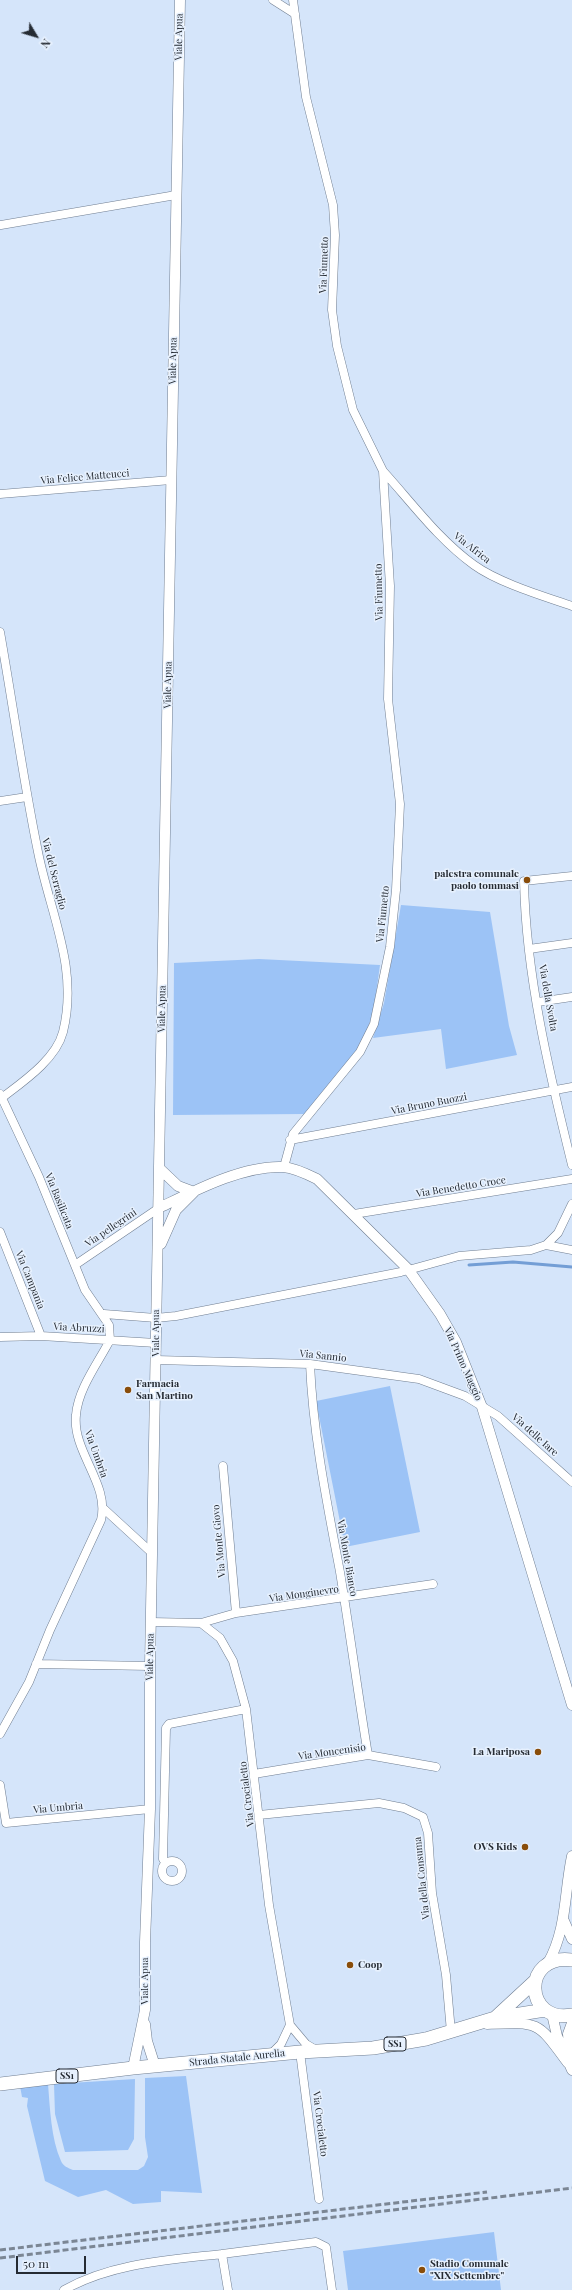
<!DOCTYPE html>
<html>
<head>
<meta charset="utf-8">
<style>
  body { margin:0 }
  #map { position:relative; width:572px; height:2290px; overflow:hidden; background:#d5e5fa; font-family:"Playfair Display",serif }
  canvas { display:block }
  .north { position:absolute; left:16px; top:16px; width:40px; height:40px; -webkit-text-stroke:3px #e7f1fe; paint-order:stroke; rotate:128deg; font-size:11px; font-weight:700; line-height:16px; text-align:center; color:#252b33 }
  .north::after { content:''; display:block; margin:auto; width:14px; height:18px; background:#252b33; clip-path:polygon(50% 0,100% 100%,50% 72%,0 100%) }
  .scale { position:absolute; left:16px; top:2256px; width:70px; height:18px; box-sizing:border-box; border:2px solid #252b33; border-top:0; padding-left:5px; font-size:12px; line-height:14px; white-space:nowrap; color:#252b33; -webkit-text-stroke:3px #e7f1fe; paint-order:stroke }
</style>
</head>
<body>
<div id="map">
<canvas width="572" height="2290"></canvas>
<div class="north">N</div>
<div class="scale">50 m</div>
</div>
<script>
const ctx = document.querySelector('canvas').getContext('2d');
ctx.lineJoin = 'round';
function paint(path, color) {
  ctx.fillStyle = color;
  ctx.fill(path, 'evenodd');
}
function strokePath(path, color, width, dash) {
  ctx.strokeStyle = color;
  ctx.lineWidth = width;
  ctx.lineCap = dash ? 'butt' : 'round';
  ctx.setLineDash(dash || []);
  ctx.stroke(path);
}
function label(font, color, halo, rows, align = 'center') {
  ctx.font = font + ' "Playfair Display",serif';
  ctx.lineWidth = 3;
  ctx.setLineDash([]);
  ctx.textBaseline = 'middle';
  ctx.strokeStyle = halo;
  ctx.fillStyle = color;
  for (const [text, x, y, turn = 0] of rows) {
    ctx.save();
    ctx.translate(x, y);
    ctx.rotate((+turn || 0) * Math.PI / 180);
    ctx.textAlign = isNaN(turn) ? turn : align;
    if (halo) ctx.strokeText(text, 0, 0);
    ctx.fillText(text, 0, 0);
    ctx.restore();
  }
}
const green = new Path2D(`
  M401,905L490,912L509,1026L517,1055L446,1069L441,1029L373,1038L384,1003Z
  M259,959L380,965C377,986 375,1008 368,1028C356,1061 326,1088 305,1114L173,1115L174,963Z
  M390,1386L420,1532L345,1547L316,1401Z
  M186,2076L202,2193L161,2191V2202L133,2204L106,2190L78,2197L45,2181L27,2106L28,2098L22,2097L20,2086L48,2084C50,2108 51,2139 61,2161C63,2166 68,2168 73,2170H138L144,2166L148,2157L145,2137V2078Z
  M135,2079L134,2139L128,2150L65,2152L55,2114L54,2084Z
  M494,2232L501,2290H348L343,2251Z`);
const stream = new Path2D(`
  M469,1265L513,1262L572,1267`);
const minor = new Path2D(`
  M273,0L295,14
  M1,225L176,195
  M383,471C412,503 439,540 474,565C499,583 543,596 572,606
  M0,494L171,480
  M0,632C13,705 23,779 38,852C50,913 79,968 63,1032C56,1059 24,1081 3,1097
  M0,801L27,797
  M572,876L524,881C526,976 549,1072 572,1165
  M529,949L572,943
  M538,1002L572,997
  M0,1094L39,1177L85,1290L109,1325L110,1340
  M290,1140L572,1087
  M284,1167L293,1134L360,1052L374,1024L390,947L396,890L400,804L388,699L390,586L383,471L353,410L337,346L332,310L335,235L333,205L306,97L293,0
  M354,1214L572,1179
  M0,1232L41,1336
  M546,1245L572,1250
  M75,1265L159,1208
  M104,1314L156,1318L176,1316L401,1272L459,1256L531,1250L546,1245L558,1233L572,1204
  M0,1337L41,1336L156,1343
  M156,1360L310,1364L419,1379L465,1396L498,1416L572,1482
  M310,1364C313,1434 327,1503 340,1572C350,1633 358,1694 368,1755
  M223,1466L236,1613
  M104,1509L152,1553
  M151,1622L201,1623L220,1638L233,1661L246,1709L269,1905L290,2025L306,2044L316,2050
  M201,1623L236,1613L433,1584
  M36,1664L150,1666
  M0,1734L29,1682L50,1630L101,1520C110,1484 72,1452 76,1415C78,1389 98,1363 110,1340
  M254,1774L368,1755L436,1767
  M0,1785L6,1823L150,1809
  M259,1815L379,1803L404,1808L423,1817L428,1833L432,1893L446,1975L451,2032
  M162 1871a10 10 0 1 1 20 0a10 10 0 1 1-20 0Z
  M166,1863L163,1859L166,1728L169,1724L246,1709
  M300,2052L319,2199
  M271,2054L281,2044L290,2025
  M222,2254L316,2242L326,2247L332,2290
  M64,2290C112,2263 169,2260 222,2254L228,2290`);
const tertiary = new Path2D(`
  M159,1168L178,1186L194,1192L176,1210L161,1244
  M159,1208C194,1191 243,1165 283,1167C295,1168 307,1174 317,1179L408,1269L440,1314L456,1342L482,1407L572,1705
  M564,1921L572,1939
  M548,1963C567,1929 564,1894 572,1856
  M552,2014L557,2036L572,2070
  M572,2023L568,2034L570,2055L572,2058
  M145,2024L147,2041L155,2066
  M487,2024C540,2022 537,2021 568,2063
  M133,2068L145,2010V1942L150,1809V1666L180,0`);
const primary = new Path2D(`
  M572,1960C521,1953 524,2024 572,2015
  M495,2018L535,1981
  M0,2084L133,2068L300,2052L373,2048L426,2039L495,2018L545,2010`);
const rail = new Path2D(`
  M0,2250L487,2192
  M0,2258L572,2188`);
const markers = [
  [527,880,4,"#894d0a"],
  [128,1390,4,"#894d0a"],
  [538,1752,4,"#894d0a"],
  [525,1847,4,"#894d0a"],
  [350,1965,4,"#894d0a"],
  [422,2270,4,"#894d0a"]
];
const shields = [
  [395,2044,22],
  [67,2076,22]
];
const shieldNames = [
  ["SS1",395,2044],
  ["SS1",67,2076]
];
const streetNames = [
  ["Viale Apua",179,37,-89],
  ["Via Fiumetto",324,265,-88],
  ["Viale Apua",173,361,-89],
  ["Via Felice Matteucci",85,477,-5],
  ["Via Africa",472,548,38],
  ["Via Fiumetto",379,592,-91],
  ["Viale Apua",168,685,-89],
  ["Via del Serraglio",54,874,76],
  ["Via Fiumetto",383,914,-84],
  ["Via della Svolta",548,998,80],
  ["Viale Apua",162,1009,-89],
  ["Via Bruno Buozzi",429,1104,-11],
  ["Via Benedetto Croce",461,1187,-9],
  ["Via Basilicata",59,1201,68],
  ["Via pellegrini",111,1228,-34],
  ["Via Campania",30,1280,68],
  ["Via Abruzzi",79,1328,3],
  ["Viale Apua",156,1333,-90],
  ["Via Sannio",323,1356,6],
  ["Via Primo Maggio",463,1364,66],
  ["Via delle Iare",535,1435,42],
  ["Via Umbria",96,1454,70],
  ["Via Monte Giovo",219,1541,-95],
  ["Via Monte Bianco",347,1558,80],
  ["Via Monginevro",304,1594,-8],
  ["Viale Apua",150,1657,-89],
  ["Via Moncenisio",332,1752,-8],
  ["Via Crocialetto",247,1794,-97],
  ["Via Umbria",58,1808,-5],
  ["Via della Consuma",422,1878,-96],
  ["Viale Apua",145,1981,-90],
  ["Strada Statale Aurelia",237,2058,-6],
  ["Via Crocialetto",320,2124,83]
];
const poiNames = [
  ["palestra comunale",519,874],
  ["paolo tommasi",519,886],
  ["Farmacia",136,1384,"left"],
  ["San Martino",136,1396,"left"],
  ["La Mariposa",530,1752],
  ["OVS Kids",517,1847],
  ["Coop",358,1965,"left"],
  ["Stadio Comunale",430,2264,"left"],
  ["\"XIX Settembre\"",430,2276,"left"]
];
paint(green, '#9cc3f6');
strokePath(stream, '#739ed5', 3);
strokePath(minor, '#707e91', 9);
strokePath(tertiary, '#707e91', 11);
strokePath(primary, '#707e91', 14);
strokePath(minor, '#fff', 8);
strokePath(tertiary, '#fff', 10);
strokePath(primary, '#fff', 13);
strokePath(rail, '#7b8694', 3, [6, 3]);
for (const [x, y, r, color] of markers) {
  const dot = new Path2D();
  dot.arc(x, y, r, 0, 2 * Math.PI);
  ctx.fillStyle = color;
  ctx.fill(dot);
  strokePath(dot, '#e7f1fe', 1.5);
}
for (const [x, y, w] of shields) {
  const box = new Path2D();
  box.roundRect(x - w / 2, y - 7, w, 14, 3);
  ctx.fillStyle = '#e7f1fe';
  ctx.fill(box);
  strokePath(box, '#252b33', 1);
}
label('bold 9px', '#252b33', null, shieldNames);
label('10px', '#252b33', '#e7f1fe', streetNames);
label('bold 10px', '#252b33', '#e7f1fe', poiNames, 'right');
</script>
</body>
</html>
